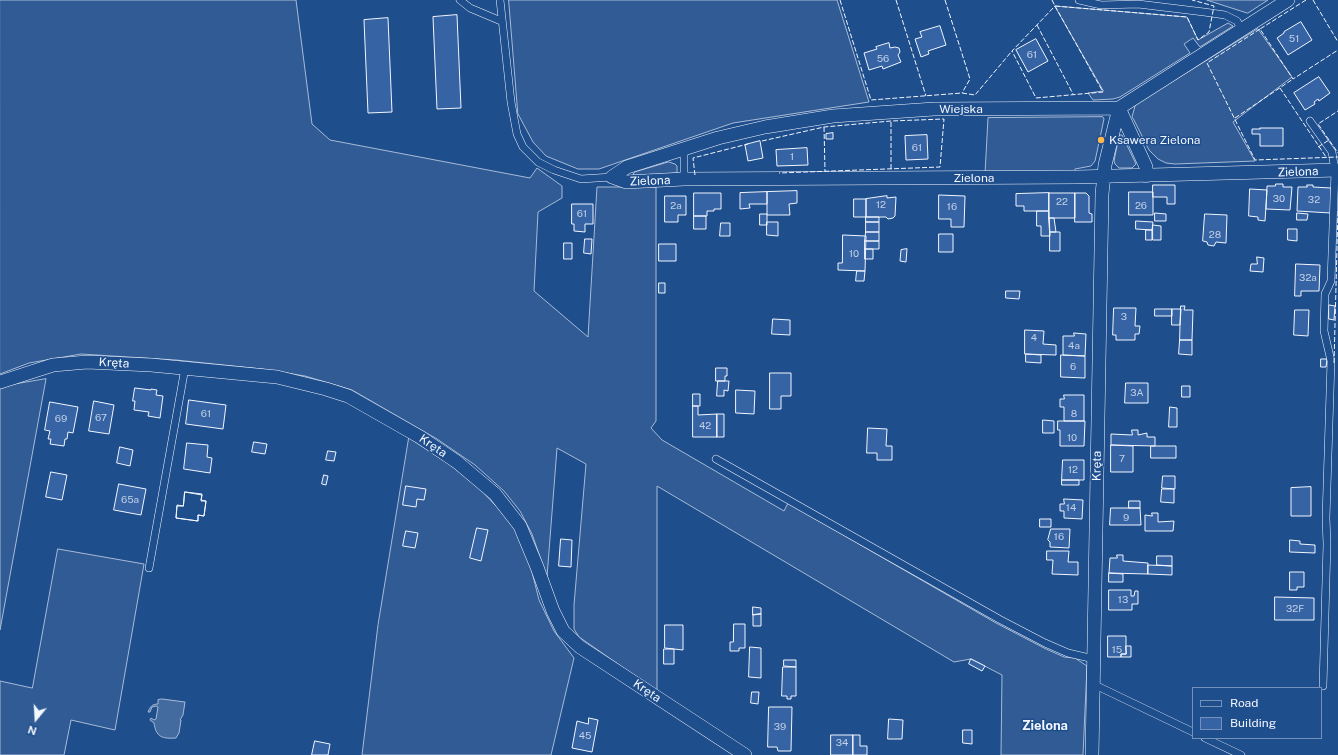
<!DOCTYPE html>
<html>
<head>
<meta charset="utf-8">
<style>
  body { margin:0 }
  #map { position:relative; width:1338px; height:755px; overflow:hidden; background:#1f4e8c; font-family:"Public Sans",sans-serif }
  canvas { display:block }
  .legend { position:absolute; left:1192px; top:687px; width:130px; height:52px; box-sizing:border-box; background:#1f4e8c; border:1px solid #7391ba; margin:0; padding:5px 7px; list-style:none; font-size:12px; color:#f2f6ff }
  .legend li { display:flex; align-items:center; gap:8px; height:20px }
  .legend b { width:20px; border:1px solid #7391ba }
  .north { position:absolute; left:16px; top:699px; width:40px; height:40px; -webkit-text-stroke:3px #1f4e8c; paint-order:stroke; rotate:198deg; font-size:11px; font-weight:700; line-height:16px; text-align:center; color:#f2f6ff }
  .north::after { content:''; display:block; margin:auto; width:14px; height:18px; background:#f2f6ff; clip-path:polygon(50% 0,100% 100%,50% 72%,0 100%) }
</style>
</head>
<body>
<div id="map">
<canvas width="1338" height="755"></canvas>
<ul class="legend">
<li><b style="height:5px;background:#1f4e8c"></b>Road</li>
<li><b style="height:11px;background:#3563a3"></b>Building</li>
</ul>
<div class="north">N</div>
</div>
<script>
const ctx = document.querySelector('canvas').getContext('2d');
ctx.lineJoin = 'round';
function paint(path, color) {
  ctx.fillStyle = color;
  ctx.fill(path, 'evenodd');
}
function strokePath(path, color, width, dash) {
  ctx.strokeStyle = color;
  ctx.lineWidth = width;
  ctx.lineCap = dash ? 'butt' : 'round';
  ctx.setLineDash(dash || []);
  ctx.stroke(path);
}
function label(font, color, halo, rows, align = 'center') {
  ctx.font = font + ' "Public Sans",sans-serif';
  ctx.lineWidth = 3;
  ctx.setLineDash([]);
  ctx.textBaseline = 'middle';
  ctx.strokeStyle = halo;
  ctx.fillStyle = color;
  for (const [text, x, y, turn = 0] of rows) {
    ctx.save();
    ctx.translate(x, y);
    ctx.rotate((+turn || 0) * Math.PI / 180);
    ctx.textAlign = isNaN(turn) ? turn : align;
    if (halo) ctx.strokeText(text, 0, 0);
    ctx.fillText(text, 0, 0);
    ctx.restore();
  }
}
const built = new Path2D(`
  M0,0H296L312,124L330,140L530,178L537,168L562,186V198L538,212L534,291L588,337L597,187H656V421L651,428L662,440L784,511L788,503L996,623L1046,649L1064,657L1075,658L1087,666L1083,755H1001L1002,675L971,659L954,662L657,486V691L579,637L574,629V605L586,464L557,448L547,577L532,534L520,511L504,491L475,465L437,439L352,390L305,376L262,369L176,360L81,354L29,363L0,374Z
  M509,0H837L869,102L733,123L599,169H578L546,156L533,142L518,114Z
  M1207,0H1268L1248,13Z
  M1055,6L1187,17L1198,40L1228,23L1233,26L1200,47L1193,38L1184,44L1190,53L1120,97L1113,99L1093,100L1088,93L1103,91Z
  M1258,29L1292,77L1233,122L1255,161L1175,164L1166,163L1158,159L1149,150L1134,120L1132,117L1135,106L1139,102Z
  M1103,117L1104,119L1095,161L1091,166L1075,169L1074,173L985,174L988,118Z
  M1121,135H1122L1136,164L1132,168H1119L1115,164L1114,161L1119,136Z
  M669,162L675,164L677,166V173L634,176L633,174L635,172Z
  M46,379L0,630V389L9,385Z
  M409,438L449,464L479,488L496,506L506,514L518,533L529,560L539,600L554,631L574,658L551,755H362L378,625Z
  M58,549L144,564L115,730L71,720L64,755H0V681L32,688Z`);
const water = new Path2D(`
  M162,699L185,702L183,715L180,720H181L179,733L176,738C162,739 156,737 154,723L150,720L151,718L154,720L156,719L158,707L156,706L152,707L150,712H148C150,707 152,704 158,704V700Z`);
const building = new Path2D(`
  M457,15L461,108L437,109L433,17Z
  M388,18L392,112L368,113L364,20Z
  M1301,22L1312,40L1288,55L1277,38L1284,33V32Z
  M940,26L946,45L928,51L929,54L921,57L915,39L922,37L920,32Z
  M1036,39L1048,61L1028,72L1016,50Z
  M889,43L890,48L895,47L899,48L900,52L898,55L901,62L883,69L882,66L869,70L864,53L877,49L876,47Z
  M1319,77L1330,93L1319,101L1318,99L1314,102L1315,104L1305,110L1294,93Z
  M1260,128H1283V146H1260V134H1252V129H1260Z
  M833,133V139H826V134Z
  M927,135L928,159L906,160L905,136Z
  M760,141L763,158L748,161L745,145Z
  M807,148L808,165L777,166L776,150Z
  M1276,184H1283V187H1292L1290,210L1266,209L1267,186H1275Z
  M1153,185H1175V204H1167V197H1153Z
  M1307,185H1313V187L1331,188V213L1297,211L1298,187H1307Z
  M1250,189L1267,190L1265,221L1258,220V217L1249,216Z
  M797,191V203L789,204L790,215H767V192Z
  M767,192V204H749L750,208L740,209V193Z
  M1129,192H1153V215H1129Z
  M694,193H721V209H714V211H707V216H694Z
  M1049,193V211H1024V206H1016V194Z
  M1049,193H1075V218H1049Z
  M1075,193H1086L1089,196V213L1092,214V222H1075Z
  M939,195L965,196L964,227H951V219H939Z
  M665,196H686V215H678V222H665Z
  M887,196V198L896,197L895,216L893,218L888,219L886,217H866V199Z
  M854,199H866V217H854Z
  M572,204H593V224H585V232L574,231V224H572Z
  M1037,211H1049L1050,236H1041V226H1037Z
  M1155,213L1166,214V221H1155Z
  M1297,213L1308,214L1307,220H1297Z
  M760,214H767V225H760Z
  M1205,214L1227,215L1226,243L1216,242L1214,246L1208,245L1207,242L1203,241Z
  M694,216H706V229H694Z
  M866,217H879V222H866Z
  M1049,218H1054L1056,232H1050Z
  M1136,221L1153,222L1152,230L1136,229Z
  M767,222H778V236L767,235Z
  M866,222H879V232H866Z
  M721,223H730V236H720Z
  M1153,225L1161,226V240H1153Z
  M1288,229H1297V241L1288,240Z
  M1146,230H1152V240H1146Z
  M866,232H879V241H865Z
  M1050,232H1060V251H1050Z
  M939,234H953V252H939Z
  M843,235L866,236L865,271L838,270V263H842Z
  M585,239H592L591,254L584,253Z
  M865,241H879V249H865Z
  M564,243H572V259H564Z
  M659,244H676V261H659Z
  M865,249H873V259H865Z
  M907,249L906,262L900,261L901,250Z
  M1257,257L1264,258L1263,272L1250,271L1251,264H1257Z
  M1296,264L1320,265L1319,291H1301V296H1295Z
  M857,271H865L864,281H856Z
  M659,283H665V293H659Z
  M1006,291H1020L1019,299L1006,298Z
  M1329,305L1335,306L1334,320L1329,319Z
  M1181,306H1185L1184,310H1193L1192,340H1180Z
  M1114,308H1136L1135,326H1140L1139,334H1135V340H1116V335H1113Z
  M1155,309H1172V316H1155Z
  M1172,309H1181L1180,325H1172Z
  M1295,310H1309L1308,336L1294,335Z
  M773,319L790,320V335L772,334Z
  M1025,330L1044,331L1043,344L1056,345V355L1025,354Z
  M1074,333L1086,334L1085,356L1063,355V336H1074Z
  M1180,340H1192V355L1179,354Z
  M1026,354L1041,355V363L1026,362Z
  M1061,355L1085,356V378L1061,377Z
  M1321,359H1327L1326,367H1321Z
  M716,368H727V376H725V381H716Z
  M770,373H791V396H781V409H770Z
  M718,381H729L728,391L724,390V396H717Z
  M1126,383H1148V403H1125Z
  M1182,386H1190V397H1182Z
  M135,388L151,390V389L157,390L156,395L163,396L160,418L148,416L149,412L134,410L135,401H133Z
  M736,390L755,391L754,414L736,413Z
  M693,394H700V406H693Z
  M1064,395H1084V421H1064V407H1060V399H1064Z
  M189,400L226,405L223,429L186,424Z
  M94,401L114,405L109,434L89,431Z
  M50,402L78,407L73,433L68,432L67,439H65L64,446L50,444L51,439H48L50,431L45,430Z
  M693,406H698V415L717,414V437H693Z
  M1170,407L1177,408V427H1169Z
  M717,414H724V437H717Z
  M1043,420L1054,421V433H1043Z
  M1058,421H1085L1084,446H1060V430H1058Z
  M868,428L887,429L886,446H892V460H877V453H867Z
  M1132,430H1138V435L1147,433V437H1155V446L1111,445V434L1132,435Z
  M254,442L267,444L265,454L252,452Z
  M187,443L208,445L207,457L212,458L210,473L184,469Z
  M1111,445L1133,446V472H1111Z
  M1151,446H1176V458H1151Z
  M120,447L133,450L130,466L117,463Z
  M328,451L336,452L334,461L326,460Z
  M1063,460H1084V480H1062Z
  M51,472L67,475L62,500L46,497Z
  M324,475L328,476L326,485L322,484Z
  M1163,476H1175V489L1162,488Z
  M1062,480H1079V485H1062Z
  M119,484L146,489L141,515L114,510Z
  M406,486L426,489L424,500L417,499L416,507L403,505Z
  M1311,487V516H1291V488Z
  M1162,489H1174V503L1161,502Z
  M185,492L202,495L201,501H206L204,516L198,515V521L176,518L177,505L183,506Z
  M185,492L202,494L201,500L206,501L204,516L198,515V521L176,518L177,506H183Z
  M1064,499L1083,500L1082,519L1064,518V511H1060V504H1064Z
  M1129,501H1140V508H1129Z
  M1111,508H1140L1141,525H1110Z
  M1152,513H1158V522L1174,521L1173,531H1145V515L1152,516Z
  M1040,519H1051V527H1040Z
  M477,528L488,530L481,561L470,558Z
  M1051,529H1070L1069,548L1050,547V542L1048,540Z
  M406,531L418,533L415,548L403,546Z
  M561,539L572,540L571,567L559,566Z
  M1290,540L1300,541V544L1315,545V553L1290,552Z
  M1047,551H1069L1068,562H1078V575L1052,574L1053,560H1047Z
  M1117,555H1123V561L1148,563V574L1109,573L1110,558H1117Z
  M1157,556H1172V566L1157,565Z
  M1148,565L1172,566V575L1148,574Z
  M1290,572H1304V587H1297V590H1290Z
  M1109,573L1123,574V582H1109Z
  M1109,590H1131V596H1134L1135,591H1138V604H1132V610H1109Z
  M1275,597L1314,598V620H1275Z
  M753,607L761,608V614L753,615Z
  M761,614V626H753V615Z
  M734,624H745V648H739V651H730V642H733Z
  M665,625H683V650L665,648Z
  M1108,636H1126V654H1121V657H1108Z
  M1126,646H1131V657H1121V654H1126Z
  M750,647L761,648V678L749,677Z
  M664,649H674V664H664Z
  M971,659L985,666L982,671L969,664Z
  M784,660H796V667L784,666Z
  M783,667H796V696H791V699H787V696H782Z
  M752,692H759L758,704L751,703Z
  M769,707H792L791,751H778L777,747H768Z
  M589,718L598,720L592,752L572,748L577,721L588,724Z
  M889,719L903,720L902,739H888Z
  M963,730H972V744L963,743Z
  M831,735H853V755H831Z
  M853,735H860V746H867V755H853Z
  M315,741L330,744L328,755H312Z`);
const service = new Path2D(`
  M460,0L470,8L501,21
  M500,0L511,102L517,134L523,147L538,162L554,170L581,179L612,177
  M1079,0L1101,5L1138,4L1204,12L1225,15L1237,21L1242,30
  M1310,121L1332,152L1335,171L1331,281L1325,294L1324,331L1331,361L1326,518L1327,544L1323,686
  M684,150V179
  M716,459L999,619L1045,643L1068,653L1094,659
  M149,568L185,368
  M1093,684L1193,732
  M1205,738L1241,755`);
const minor = new Path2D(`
  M1119,108L1146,167V176
  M612,177L626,182L684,179L1077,177L1338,170
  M612,177L627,167L718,138L765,127L833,116L934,109L1119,108L1288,0
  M0,382L53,365L87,362L151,365L277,377L326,389L348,396L420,437L457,462L495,494L520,526L537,567L553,611L563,631L580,647L745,755
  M1092,755L1102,194L1105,165L1119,108`);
const fence = new Path2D(`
  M840,0L871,100L962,93L975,95L1012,51
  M896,0L926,96
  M945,0L970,79L962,93
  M1052,0L1055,6L1187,17L1198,40L1209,32L1214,6L1192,0
  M1306,0L1260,29L1293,79L1338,50
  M1313,0L1338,42
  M1055,6L1103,92L1036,98L1012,51Z
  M1037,25L1073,94
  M1260,29L1207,63L1255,160L1338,157
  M1280,88L1326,157
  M1235,118L1293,79
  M824,127L825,171
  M1329,140L1318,124L1338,111
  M762,141L824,127L891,121L944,119L940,167L779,173
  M1318,147L1329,140L1338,153
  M891,169V121
  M695,175L693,158L748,144
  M1334,363L1338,209`);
const markers = [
  [1101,140,4,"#ffb74d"]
];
const numberNames = [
  ["51",1294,39],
  ["61",1032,55],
  ["56",883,59],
  ["61",917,148],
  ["1",792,157],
  ["30",1279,199],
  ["32",1314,200],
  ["22",1062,202],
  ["12",881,205],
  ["2a",676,206],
  ["26",1141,206],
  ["16",952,207],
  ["61",582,214],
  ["28",1215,235],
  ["10",854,254],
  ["32a",1308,278],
  ["3",1124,317],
  ["4",1034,338],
  ["4a",1074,346],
  ["6",1073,367],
  ["3A",1137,393],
  ["61",206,414],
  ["8",1074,414],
  ["67",101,418],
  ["69",61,419],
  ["42",705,426],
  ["10",1072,438],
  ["7",1122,459],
  ["12",1073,470],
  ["65a",130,500],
  ["14",1071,508],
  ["9",1126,518],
  ["16",1059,537],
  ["13",1123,600],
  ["32F",1295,609],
  ["15",1117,650],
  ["39",780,727],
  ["45",585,736],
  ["34",842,743]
];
const streetNames = [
  ["Wiejska",961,109],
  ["Zielona",1298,172,-2],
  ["Zielona",974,178],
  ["Zielona",650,181,-2],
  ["Kręta",114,363,3],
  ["Kręta",433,446,34],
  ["Kręta",1097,466,-89],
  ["Kręta",647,691,34]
];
const poiNames = [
  ["Ksawera Zielona",1109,140]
];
const neighbourhoodNames = [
  ["Zielona",1045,726]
];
paint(built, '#305b95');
strokePath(built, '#a8bbd7', 1);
paint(water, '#446ba0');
strokePath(water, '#a8bbd7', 1);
paint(building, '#3563a3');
strokePath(building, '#f2f6ff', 1);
strokePath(service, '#f2f6ff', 8);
strokePath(minor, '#f2f6ff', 14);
strokePath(service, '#1f4e8c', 7);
strokePath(minor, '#1f4e8c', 13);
strokePath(fence, '#f2f6ff', 1, [5, 2]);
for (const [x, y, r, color] of markers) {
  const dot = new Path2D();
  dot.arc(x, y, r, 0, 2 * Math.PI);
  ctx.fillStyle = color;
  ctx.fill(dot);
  strokePath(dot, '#1f4e8c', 1.5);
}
label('10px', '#c3d1e8', null, numberNames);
label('12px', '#f2f6ff', '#1f4e8c', streetNames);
label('12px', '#f2f6ff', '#1f4e8c', poiNames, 'left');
label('bold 13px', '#f2f6ff', '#1f4e8c', neighbourhoodNames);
</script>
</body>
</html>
